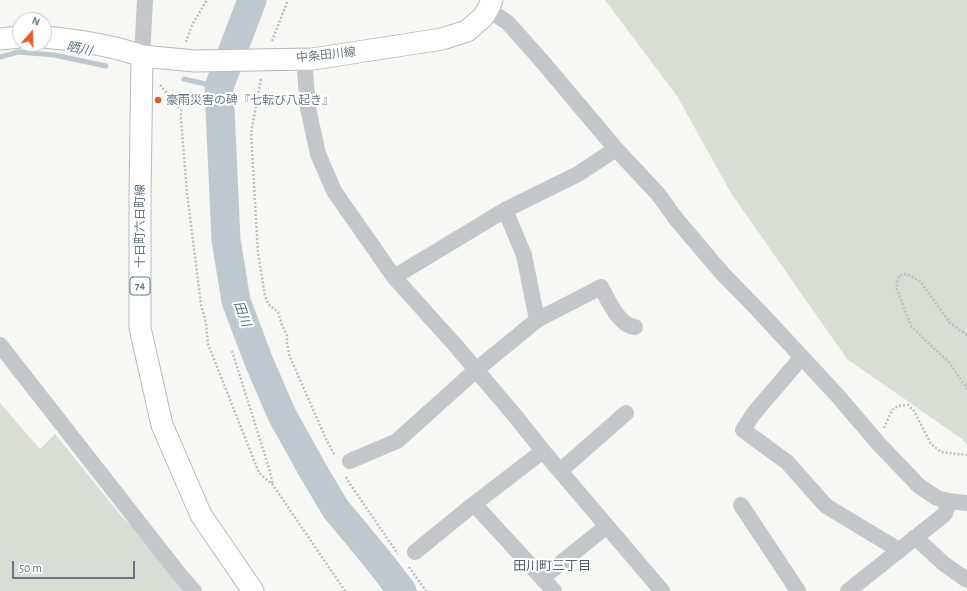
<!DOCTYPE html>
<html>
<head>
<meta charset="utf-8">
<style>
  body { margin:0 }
  #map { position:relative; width:967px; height:591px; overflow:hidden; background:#f7f7f4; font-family:"Alegreya Sans",sans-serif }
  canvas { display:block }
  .north { position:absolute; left:12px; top:12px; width:40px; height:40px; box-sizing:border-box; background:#fff; border:1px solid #c2c8ce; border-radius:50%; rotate:20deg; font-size:11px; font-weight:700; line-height:16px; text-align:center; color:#667685 }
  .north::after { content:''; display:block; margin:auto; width:14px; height:18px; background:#e55c26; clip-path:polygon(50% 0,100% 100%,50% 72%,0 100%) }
  .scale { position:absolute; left:12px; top:561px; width:123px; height:18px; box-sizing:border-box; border:2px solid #667685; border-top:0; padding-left:5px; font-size:12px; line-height:14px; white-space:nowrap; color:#667685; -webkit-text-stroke:3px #fff; paint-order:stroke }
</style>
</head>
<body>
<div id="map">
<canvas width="967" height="591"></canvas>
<div class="north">N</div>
<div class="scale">50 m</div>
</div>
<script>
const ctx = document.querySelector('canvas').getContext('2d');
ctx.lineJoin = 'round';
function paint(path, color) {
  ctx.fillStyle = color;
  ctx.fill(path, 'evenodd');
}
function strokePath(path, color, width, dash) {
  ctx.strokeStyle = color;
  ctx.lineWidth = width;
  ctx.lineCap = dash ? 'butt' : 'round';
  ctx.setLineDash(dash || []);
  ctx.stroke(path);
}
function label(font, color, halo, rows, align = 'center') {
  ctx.font = font + ' "Alegreya Sans","Noto Sans JP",sans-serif';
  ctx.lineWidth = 4;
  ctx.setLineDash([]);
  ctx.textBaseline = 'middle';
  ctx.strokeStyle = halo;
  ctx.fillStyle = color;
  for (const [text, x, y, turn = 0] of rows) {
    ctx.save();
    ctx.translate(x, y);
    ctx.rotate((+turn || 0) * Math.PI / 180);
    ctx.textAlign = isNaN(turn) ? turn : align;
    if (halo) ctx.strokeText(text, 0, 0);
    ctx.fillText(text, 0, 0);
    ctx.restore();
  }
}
const green = new Path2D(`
  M605,0H967V445L962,439L847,359L731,193L677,96Z
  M0,403L40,449L55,434L122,517L178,570L194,591H0Z`);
const stream = new Path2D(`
  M0,57L18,52L54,55L106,66
  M184,79L219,87`);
const river = new Path2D(`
  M252,0L219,87L226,240L236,301L259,362L282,415L312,469L335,508L378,560L402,591`);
const path = new Path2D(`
  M272,41L288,0
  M186,42L192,25L207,0
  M261,79L251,133L258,253L265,296L268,304L278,312L282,325L287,335V344L290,357L326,439L335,456
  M160,85L181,110V119L187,193L201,305L206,323L208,344L259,473L273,485L345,591
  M967,335L950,323L920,281L906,274L899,276L896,287L911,326L925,340L949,362L967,389
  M232,351L269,468L273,485
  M884,428L892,410L898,406L908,405L914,411L931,444L941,452L967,455
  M346,477L350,484L398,554
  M409,567L426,591`);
const minor = new Path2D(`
  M488,9L508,23L541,60L616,149L658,194L677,220L722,273L758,310L837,395L878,443L919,486L937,498L949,501L967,503
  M142,56L145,0
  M304,59L308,108L318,154L334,191L394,277L456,346L516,417L543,451L662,591
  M505,210L524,255L537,320
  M394,277L505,210L578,174L616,149
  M0,345L179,574L194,591
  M802,357L754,413L743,430L787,462L826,506L899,550
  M350,461L397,441L476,370L537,320L601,287C608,300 619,326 635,327
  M560,471L626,413
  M474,504L554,591
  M741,505L798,591
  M915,537L944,564L967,580
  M415,552L474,504L543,451
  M542,578L607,526
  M848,591L945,514L949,501`);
const major = new Path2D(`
  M44,37C77,40 111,45 142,56L140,197V328L162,425L201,515L253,591
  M0,39L20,37
  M142,56L195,61L313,59L442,39L467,31L483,17L488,9L492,0`);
const markers = [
  [158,100,4,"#e55c26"]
];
const shields = [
  [140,286,20]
];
const shieldNames = [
  ["74",140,286]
];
const streetNames = [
  ["中条田川線",326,55,-6],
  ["十日町六日町線",140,226,-90]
];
const poiNames = [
  ["豪雨災害の碑『七転び八起き』",166,100]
];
const waterNames = [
  ["晒川",79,49,12],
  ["田川",242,314,70]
];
const neighbourhoodNames = [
  ["田川町三丁目",552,566]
];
paint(green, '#d8ded5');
strokePath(stream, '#bfc8ce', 5);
strokePath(river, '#bfc8ce', 29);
strokePath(major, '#b6babe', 23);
strokePath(path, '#bdbfc1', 2.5, [2, 2]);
strokePath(minor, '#c3c7ca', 16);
strokePath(major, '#fff', 21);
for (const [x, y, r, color] of markers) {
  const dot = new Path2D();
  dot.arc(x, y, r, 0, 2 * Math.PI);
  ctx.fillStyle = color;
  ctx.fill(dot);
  strokePath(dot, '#fff', 1.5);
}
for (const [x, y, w] of shields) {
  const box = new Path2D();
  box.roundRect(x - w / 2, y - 9, w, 18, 3);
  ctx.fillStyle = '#fff';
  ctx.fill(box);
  strokePath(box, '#667685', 1);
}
label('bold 11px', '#667685', null, shieldNames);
label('12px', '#667685', '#fff', streetNames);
label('12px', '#667685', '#fff', poiNames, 'left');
label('italic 13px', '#627782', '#fff', waterNames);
label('13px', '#545f6a', '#fff', neighbourhoodNames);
</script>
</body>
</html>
